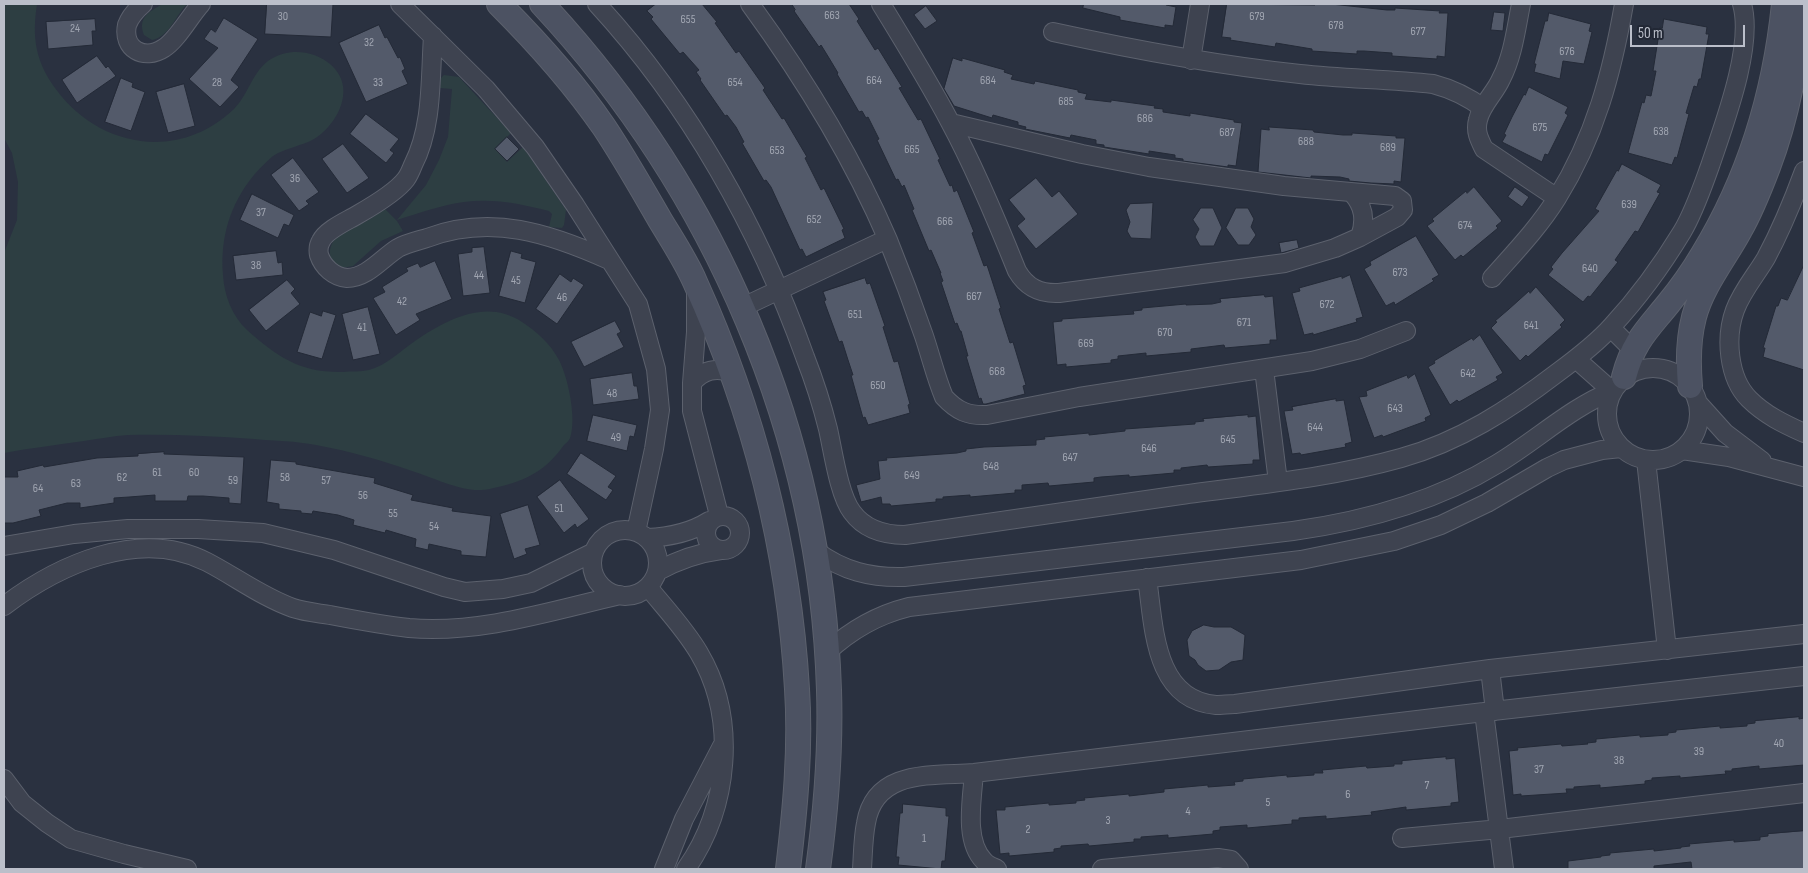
<!DOCTYPE html>
<html>
<head>
<meta charset="utf-8">
<style>
  body { margin:0 }
  #map { position:relative; width:1808px; height:873px; overflow:hidden; background:#2a3140; font-family:"Sofia Sans Condensed",sans-serif }
  canvas { display:block }
  .frame { position:absolute; inset:0; border:5px solid #bbbfca; pointer-events:none }
  .scale { position:absolute; left:1630px; top:25px; width:115px; height:22px; box-sizing:border-box; border:2px solid #bbbfca; border-top:0; padding-left:6px; font-size:15px; line-height:18px; white-space:nowrap; color:#bbbfca; -webkit-text-stroke:4px #222835; paint-order:stroke }
</style>
</head>
<body>
<div id="map">
<canvas width="1808" height="873"></canvas>
<div class="frame"></div>
<div class="scale">50 m</div>
</div>
<script>
const ctx = document.querySelector('canvas').getContext('2d');
ctx.lineJoin = 'round';
function paint(path, color) {
  ctx.fillStyle = color;
  ctx.fill(path, 'evenodd');
}
function strokePath(path, color, width, dash) {
  ctx.strokeStyle = color;
  ctx.lineWidth = width;
  ctx.lineCap = dash ? 'butt' : 'round';
  ctx.setLineDash(dash || []);
  ctx.stroke(path);
}
function label(font, color, halo, rows, align = 'center') {
  ctx.font = font + ' "Sofia Sans Condensed",sans-serif';
  ctx.lineWidth = 4.5;
  ctx.setLineDash([]);
  ctx.textBaseline = 'middle';
  ctx.strokeStyle = halo;
  ctx.fillStyle = color;
  for (const [text, x, y, turn = 0] of rows) {
    ctx.save();
    ctx.translate(x, y);
    ctx.rotate((+turn || 0) * Math.PI / 180);
    ctx.textAlign = isNaN(turn) ? turn : align;
    if (halo) ctx.strokeText(text, 0, 0);
    ctx.fillText(text, 0, 0);
    ctx.restore();
  }
}
const green = new Path2D(`
  M4,4H37C32,37 35,60 55,88C98,148 179,162 234,109C249,94 252,71 271,59C284,51 300,50 314,55C328,60 341,71 343,86C346,106 331,129 314,139C302,146 285,148 273,156C267,161 259,169 254,175C230,204 220,238 223,275C224,295 232,316 247,330C277,357 301,373 343,372C351,371 361,372 369,370C387,365 399,352 415,341C446,320 486,298 522,322C537,332 550,343 559,360C568,377 577,419 570,438C569,441 566,443 564,445C546,470 528,480 498,487C492,488 487,490 481,490C459,491 432,477 412,471C381,460 349,451 316,445C296,441 275,441 254,439C212,436 170,434 128,435C113,436 98,439 84,441C57,445 30,448 4,453V253L17,220L18,182L12,153L4,138Z
  M162,4H187C176,15 169,37 152,40L144,35C137,17 150,12 162,4Z
  M444,75L459,77L511,133L495,149L507,162L523,147L566,210L564,225L562,228L549,227L552,214L549,211C522,204 493,198 464,202C442,205 419,213 397,220L426,185L439,160L448,137L452,89L440,88L441,78Z
  M385,209L397,221L403,231L381,241L353,266L342,268C334,264 329,259 330,250C333,233 352,229 365,222C372,218 379,213 385,209Z`);
const building = new Path2D(`
  M267,4H333L331,37L265,34Z
  M656,4H702L717,22L715,23L736,53L739,51L765,88L763,90L782,119L784,118L807,157L805,158L821,190L824,188L844,229L842,230L845,238L806,257L802,249L800,250L771,187L766,180L764,181L742,143L744,142L736,127L727,115L725,116L700,80L701,79L696,72L699,70L683,52L680,54L651,19L653,17L647,11Z
  M792,4H849L859,19L857,21L875,50L878,48L902,87L899,88L918,120L921,119L940,159L938,160L950,186L952,185L954,192L957,190L974,232L972,233L984,266L987,265L1001,308L999,309L1010,343L1013,342L1026,385L1023,386L1025,394L986,404H983L981,398L979,399L966,356H968L961,331H960L957,323L955,324L941,282L943,281L940,273H941L931,250L929,251L912,210L914,209L904,185L902,187L898,179L896,180L877,140L879,139L868,117L866,118L862,111L859,112L837,74L838,73L829,58L821,45L819,47L794,11L795,10Z
  M1084,4H1166V5L1176,7L1173,26L1165,25V28L1120,20V17L1083,8Z
  M1227,4L1315,5V4H1331L1387,10H1395V8L1440,11L1439,13H1448L1445,57L1437,56V59L1392,56V53L1364,51H1357V54L1312,51V49L1276,43L1275,47L1230,40L1231,38L1222,37Z
  M926,6L937,21L925,29L914,15Z
  M1494,12L1505,13L1503,31L1491,30Z
  M1549,13L1591,24L1589,31L1592,32L1584,64L1563,61L1560,79L1534,72L1536,64H1534L1545,21H1547Z
  M224,18L258,39L231,80L239,87L220,107L189,79L218,48L204,39L211,29L215,32Z
  M95,19L96,31H92L93,45L48,49L46,22Z
  M1664,19L1707,27L1706,34H1709L1701,79H1699L1697,87L1694,86L1686,113L1689,114L1677,158L1675,157L1672,165L1628,153L1642,102L1644,103L1646,95L1651,96L1656,71H1653L1660,27L1662,28Z
  M379,25L385,38L387,37L398,58L400,57L405,69L402,71L408,84L366,102L339,43Z
  M97,56L106,68L108,66L116,76L77,103L62,80Z
  M953,58L962,61V58L1005,70L1004,72L1013,75L1011,79L1034,84L1035,81L1078,90V92L1087,94L1085,99L1111,102V100L1155,106L1154,108L1163,109V112L1190,116V113L1234,120V122L1242,123L1236,166L1228,165V167L1183,161V159L1175,158V155L1149,151V154L1104,147V145L1096,144V140L1071,135L1070,138L1025,129L1026,127L1018,125V122L993,115L992,118L954,106L944,89Z
  M121,78L133,83L132,87L145,92L131,131L105,122Z
  M184,84L195,126L168,133L156,92Z
  M1529,87L1568,107L1565,113L1568,115L1548,155L1545,154L1542,162L1502,142L1506,135L1504,134L1512,117L1524,94L1525,95Z
  M366,114L399,139L390,150L394,153L386,163L350,134Z
  M1269,127L1313,130L1314,132L1343,135H1352V133L1396,136V138H1405L1401,182L1394,181V184L1371,183L1349,181V179L1340,177L1311,176V178L1258,172L1261,129L1269,130Z
  M507,137L519,149L507,161L495,149Z
  M343,144L369,178L347,193L322,159Z
  M293,158L319,192L306,201L309,204L299,211L271,175Z
  M1622,164L1661,185L1657,192L1660,193L1638,232L1635,231L1615,260L1618,262L1590,297L1588,296L1583,302L1548,275L1553,269L1551,267L1562,253L1599,211L1595,209L1617,170L1618,171Z
  M1036,178L1052,197L1059,191L1078,214L1036,249L1017,226L1025,219L1009,200Z
  M1474,187L1502,221L1496,226L1498,228L1463,257L1461,255L1455,260L1427,226L1434,221L1432,219L1466,191L1467,193Z
  M1515,187L1529,197L1522,207L1508,197Z
  M252,194L294,215L289,226L284,224L278,238L240,220Z
  M1153,203L1151,239L1131,238L1127,231L1130,222L1126,210L1130,204Z
  M1201,208H1213L1222,228L1214,246H1200L1195,237L1199,229L1193,220Z
  M1236,208H1248L1254,219L1251,227L1256,235L1249,245H1238L1226,228Z
  M1416,236L1439,275L1432,279L1434,281L1395,305L1394,302L1386,306L1364,269L1371,265L1370,262Z
  M1297,240L1299,248L1281,253L1279,243Z
  M484,247L490,293L463,296L458,254L472,252V248Z
  M276,251L278,263L282,262L283,275L236,280L233,256Z
  M511,251L522,254L521,258L536,262L525,303L499,296Z
  M435,261L452,299L416,314L420,320L396,335L373,298L385,292L382,287L408,271L406,268L418,263L420,267Z
  M1804,265V370L1763,357L1765,348H1763L1776,306H1778L1781,298L1787,300Z
  M560,274L571,282L573,278L584,285L557,324L536,309Z
  M1350,275L1363,317L1356,319L1357,322L1313,335V333L1304,335L1292,293L1300,291L1299,288L1342,276V278Z
  M865,278L867,284L870,283L885,326L883,327L894,362L898,361L910,404L908,405L910,413L868,425L865,417L863,418L851,375H853L848,360L842,341L839,342L824,301L826,300L823,292Z
  M287,280L295,289L291,293L300,304L266,331L249,310Z
  M1536,287L1565,320L1560,325L1562,327L1528,357L1526,355L1520,361L1491,328L1497,322L1495,321L1509,309L1529,291L1530,293Z
  M1264,295L1265,297L1273,296L1277,340H1270V344L1225,348L1224,345L1191,349V352L1146,356V353L1118,356V359L1111,360V363L1066,367V364L1057,365L1053,322L1062,321V319L1134,314L1133,311L1142,310V308L1186,304V305L1212,304L1221,302L1220,299Z
  M368,307L380,354L353,360L342,314Z
  M323,311L336,315L322,359L297,352L310,312L321,316Z
  M615,321L621,332L617,334L624,347L584,367L571,342Z
  M1480,335L1503,373L1496,377L1498,380L1459,402L1457,400L1450,405L1428,367L1435,363L1434,361L1472,338L1473,340Z
  M632,373L634,386H637L639,399L593,405L590,379Z
  M1415,374L1431,415L1425,418L1426,421L1383,437L1382,435L1374,438L1359,397L1367,396L1366,391L1407,375L1408,378Z
  M1336,399V401L1344,400L1352,442L1345,444L1346,447L1301,455L1300,453L1292,454L1284,411L1293,410L1292,407Z
  M593,415L637,425L634,437L630,436L627,451L587,441Z
  M1248,415V417L1256,416L1260,460H1253V464L1208,467L1207,465L1181,468V470H1174V473L1129,477V475L1101,477L1094,478V482L1049,486L1048,483L1022,485V490H1015V493L970,497V495L943,497V499H936V502L891,506L890,504H882L881,497L861,502L856,485L880,479L878,461L887,460L886,458L957,453L966,451V449L984,447L1036,445V440L1045,439L1044,437L1089,433V435L1125,431V429L1195,424V422L1204,421L1203,419Z
  M164,452V454L244,457L241,504L229,503V498L203,496H188L187,501H155V495L129,497L114,498V503L80,508V503H67L39,510L41,516L13,523H4V477H18L17,471L43,465L44,467L97,458L138,456V454Z
  M581,453L616,476L608,487L613,490L606,500L567,474Z
  M271,460L296,462V464L375,478L374,483L413,495L411,500L453,508L452,511L491,516L486,557L461,555V551L429,544L428,550L415,547L416,539L386,530L385,533L353,525L354,520L338,515L313,511L312,514L301,513V511L279,509V504L267,502Z
  M560,480L589,519L577,528L575,524L564,533L537,497Z
  M528,505L540,545L525,549L527,554L514,559L500,514Z
  M1204,625L1214,627H1231L1245,635L1243,660L1231,662L1219,670L1206,671L1198,665L1195,660L1189,656L1187,640L1192,631Z
  M1799,717V719L1804,718V765L1759,769V766L1732,769V771H1725L1726,774L1680,778V776L1652,778V780L1645,781V784L1600,788V785L1574,787V789H1566L1567,793L1521,796V794L1513,795L1509,751L1518,750L1517,748L1561,744L1562,746L1588,744L1587,743L1596,742V739L1640,735V737L1668,735V733L1676,732V730L1720,726V728L1747,726V724L1755,723V721Z
  M1446,757V759L1455,758L1459,802L1451,803V806L1406,810V807L1371,812L1372,815L1326,819V816L1299,818V820H1292V824L1247,828V825L1220,827V830L1213,831V834L1168,838V835L1141,837V839H1134V842L1089,846L1088,844L1061,846V848L1054,849V852L1009,856V853L1000,854L996,810H1005V807L1049,803V805L1076,803V801L1085,800L1084,798L1129,794V796L1164,792V789L1208,785V787L1235,785L1234,782L1243,781V779L1287,775V777L1314,775V773H1323L1322,770L1366,766L1367,768L1394,766V764H1402V761Z
  M903,804L946,808V816H949L945,861H942L941,869L898,865L899,857H896L900,813H902Z
  M1804,831V869H1692L1691,862L1654,866V869H1568V861L1601,857V856L1610,855V853L1654,849V851L1681,848V847L1690,846L1689,844L1734,840V842L1760,840V837L1768,836V834Z`);
const street = new Path2D(`
  M143,4C136,10 130,17 127,25C122,49 144,61 164,48C177,40 190,16 201,4
  M400,4L486,89L535,147L575,205L638,304L656,369L660,410L654,449L636,532
  M597,4C689,104 759,228 805,357C814,380 822,405 828,429C833,451 839,495 852,512C865,530 884,535 905,535C997,522 1089,508 1181,495C1254,485 1330,478 1401,458C1459,442 1510,409 1557,373C1576,359 1596,344 1612,326C1638,298 1662,265 1682,232C1694,212 1702,188 1710,166C1724,124 1754,46 1742,4
  M750,4C804,78 852,156 888,240C901,272 913,304 924,336C931,357 936,378 944,397C957,411 968,416 987,415L1079,397L1312,361L1360,349L1406,331
  M881,4C905,43 929,82 950,122C976,170 997,221 1017,271C1027,288 1040,294 1059,293L1285,263L1335,248L1360,237L1397,217L1403,210L1402,201L1395,196L1284,186L1149,167L1082,154L951,123
  M1521,4C1516,29 1513,56 1501,79C1495,93 1481,105 1478,120C1475,131 1479,139 1484,149L1557,198
  M1053,32C1135,50 1217,65 1300,74C1345,79 1389,79 1433,84C1452,89 1467,96 1483,108
  M433,36C430,79 433,126 413,165C411,170 409,175 406,179C397,191 371,207 357,215C347,221 326,230 321,241C318,246 318,250 319,255C323,267 334,277 347,278C367,278 382,258 398,248C407,243 417,241 427,238C491,214 549,233 609,260
  M1191,60L1200,4
  M1804,171C1793,201 1781,230 1766,258C1756,275 1742,291 1735,310C1725,337 1728,378 1749,399C1765,415 1784,424 1804,433
  M1352,193C1364,206 1366,220 1360,237
  M1492,278C1515,252 1539,227 1557,198C1595,137 1612,73 1624,4
  M696,292V332L692,383V411L719,515
  M743,307L887,239
  M1611,328L1633,350
  M1607 414a46 46 0 1 1 92 0a46 46 0 1 1-92 0Z
  M1264,369L1278,482
  M692,383C703,370 716,367 732,373
  M1698,403L1725,433L1762,461
  M1682,450L1729,457L1804,477
  M1646,460L1667,650
  M706 533a17 17 0 1 1 34 0a17 17 0 1 1-34 0Z
  M592 563a33 33 0 1 1 66 0a33 33 0 1 1-66 0Z
  M647,538C670,537 690,533 709,521
  M4,546L74,534L128,529H198L263,533L334,550L444,587L465,592L503,589L531,583L594,552
  M816,551C843,571 871,578 904,577L1293,531C1365,521 1435,502 1497,464C1537,440 1570,408 1612,391L1576,359
  M658,571C678,560 698,553 721,550
  M1147,578C1154,624 1153,700 1216,705C1222,705 1229,704 1235,704L1490,669L1804,634
  M648,587C665,608 685,629 699,653C738,719 729,808 686,869
  M4,606C58,565 140,527 207,562C236,577 262,597 293,608C305,612 318,613 330,615C356,620 382,625 409,628C480,634 551,611 620,595
  M827,652C852,629 877,615 909,607L1301,560L1394,541L1441,525L1487,503L1547,468L1564,460L1602,450L1621,448
  M1490,669L1495,711
  M1484,712L1504,869
  M974,773C972,800 964,841 984,861C987,865 993,867 997,869
  M4,779L22,803L47,823L71,839L124,854L187,869
  M1402,838L1500,829L1804,793
  M664,869L684,819L722,746
  M862,869C863,854 863,838 866,823C875,769 931,776 974,773L1484,712L1804,676
  M1102,869L1218,858L1231,860L1239,869`);
const secondary = new Path2D(`
  M499,4C537,42 573,82 604,127C624,157 642,189 660,220C672,240 686,261 695,282C753,410 789,549 797,689C801,749 795,810 788,869
  M542,4C716,191 821,434 829,690C831,750 826,810 818,869
  M1624,377C1633,342 1647,330 1668,304C1681,288 1693,271 1703,254C1750,177 1775,92 1784,4
  M1690,386C1688,363 1688,340 1694,317C1702,286 1725,258 1740,230C1751,211 1760,188 1768,167C1788,115 1797,59 1804,4`);
const numberNames = [
  ["663",832,16],
  ["30",283,17],
  ["679",1257,17],
  ["655",688,20],
  ["678",1336,26],
  ["24",75,29],
  ["677",1418,32],
  ["32",369,43],
  ["676",1567,52],
  ["664",874,81],
  ["684",988,81],
  ["28",217,83],
  ["33",378,83],
  ["654",735,83],
  ["685",1066,102],
  ["686",1145,119],
  ["675",1540,128],
  ["638",1661,132],
  ["687",1227,133],
  ["688",1306,142],
  ["689",1388,148],
  ["665",912,150],
  ["653",777,151],
  ["36",295,179],
  ["639",1629,205],
  ["37",261,213],
  ["652",814,220],
  ["666",945,222],
  ["674",1465,226],
  ["38",256,266],
  ["640",1590,269],
  ["673",1400,273],
  ["44",479,276],
  ["45",516,281],
  ["667",974,297],
  ["46",562,298],
  ["42",402,302],
  ["672",1327,305],
  ["651",855,315],
  ["671",1244,323],
  ["641",1531,326],
  ["41",362,328],
  ["670",1165,333],
  ["669",1086,344],
  ["668",997,372],
  ["642",1468,374],
  ["650",878,386],
  ["48",612,394],
  ["643",1395,409],
  ["644",1315,428],
  ["49",616,438],
  ["645",1228,440],
  ["646",1149,449],
  ["647",1070,458],
  ["648",991,467],
  ["61",157,473],
  ["60",194,473],
  ["649",912,476],
  ["62",122,478],
  ["58",285,478],
  ["59",233,481],
  ["57",326,481],
  ["63",76,484],
  ["64",38,489],
  ["56",363,496],
  ["51",559,509],
  ["55",393,514],
  ["54",434,527],
  ["40",1779,744],
  ["39",1699,752],
  ["38",1619,761],
  ["37",1539,770],
  ["7",1427,786],
  ["6",1348,795],
  ["5",1268,803],
  ["4",1188,812],
  ["3",1108,821],
  ["2",1028,830],
  ["1",924,839]
];
paint(green, '#2d3e42');
paint(building, '#535a6a');
strokePath(building, '#242a37', 1);
strokePath(street, '#5c616d', 20);
strokePath(secondary, '#5c616d', 26);
strokePath(street, '#3e4350', 18);
strokePath(secondary, '#4c5262', 24);
label('12px', '#a1a6b2', null, numberNames);
</script>
</body>
</html>
